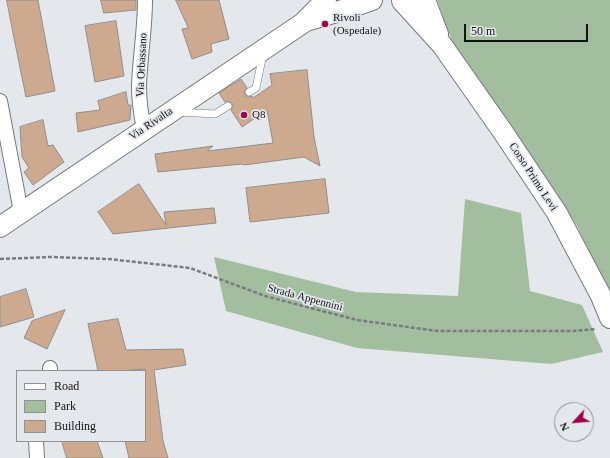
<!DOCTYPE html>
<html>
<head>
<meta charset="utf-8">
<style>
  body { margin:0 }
  #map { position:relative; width:610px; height:458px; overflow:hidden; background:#e4e8ec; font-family:"Times New Roman",serif }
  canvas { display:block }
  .legend { position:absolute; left:16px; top:370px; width:130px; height:72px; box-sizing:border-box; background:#e4e8ec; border:1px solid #909396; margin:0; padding:5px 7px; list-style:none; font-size:12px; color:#121315 }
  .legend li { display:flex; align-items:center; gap:8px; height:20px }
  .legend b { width:20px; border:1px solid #909396 }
  .north { position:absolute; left:554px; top:402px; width:40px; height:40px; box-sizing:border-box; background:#e4e8ec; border:1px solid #909396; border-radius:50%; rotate:244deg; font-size:11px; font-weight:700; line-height:16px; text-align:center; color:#121315 }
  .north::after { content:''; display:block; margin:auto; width:14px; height:18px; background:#9f0348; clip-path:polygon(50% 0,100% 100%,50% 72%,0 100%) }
  .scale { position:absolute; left:464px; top:24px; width:124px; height:18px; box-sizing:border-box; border:2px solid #121315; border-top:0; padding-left:5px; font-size:12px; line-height:14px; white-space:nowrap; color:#121315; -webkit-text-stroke:3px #e4e8ec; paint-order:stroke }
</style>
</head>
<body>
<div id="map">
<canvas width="610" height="458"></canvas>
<ul class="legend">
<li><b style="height:5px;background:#fff"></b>Road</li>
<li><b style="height:11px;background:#a2be9f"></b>Park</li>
<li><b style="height:11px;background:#cda990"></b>Building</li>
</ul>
<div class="north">N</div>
<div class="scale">50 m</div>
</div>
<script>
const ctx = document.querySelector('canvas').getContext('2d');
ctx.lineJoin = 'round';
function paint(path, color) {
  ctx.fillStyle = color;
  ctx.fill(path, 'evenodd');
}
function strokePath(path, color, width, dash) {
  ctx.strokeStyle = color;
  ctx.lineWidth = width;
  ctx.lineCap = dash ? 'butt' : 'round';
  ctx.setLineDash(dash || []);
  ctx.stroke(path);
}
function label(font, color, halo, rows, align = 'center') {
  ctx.font = font + ' "Times New Roman",serif';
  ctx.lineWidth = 3.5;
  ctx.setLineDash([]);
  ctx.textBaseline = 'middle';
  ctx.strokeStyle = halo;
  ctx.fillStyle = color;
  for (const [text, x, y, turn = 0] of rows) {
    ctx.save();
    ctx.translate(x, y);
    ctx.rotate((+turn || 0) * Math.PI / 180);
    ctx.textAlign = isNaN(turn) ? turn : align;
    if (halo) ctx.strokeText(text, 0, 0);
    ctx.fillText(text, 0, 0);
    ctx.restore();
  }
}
const green = new Path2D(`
  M437,0H610V296L577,226L519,137L453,44Z
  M465,199L521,213L530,291L582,305L603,352L551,364L357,348L226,311L214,257L356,292L458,296Z`);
const building = new Path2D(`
  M7,0H38L55,91L26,97L13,33Z
  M101,0H136V10L104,13Z
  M176,0H219L229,39L211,44L212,52L192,59L182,29L188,28Z
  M116,21L124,76L95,82L85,26Z
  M307,70L314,137L320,166L304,157L244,165L243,164L210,167L158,172L155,154L213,146L208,150V151L273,143L267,110L242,127L231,110L233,106L232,103L228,101L225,102L219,93L241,79L247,88L244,92L245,95L249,97L252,96L253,98L272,85L270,74Z
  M126,92L128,105H131L130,120L78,132L76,113L100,110L98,101Z
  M43,120L48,146L53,145L64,162L33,185L24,172L29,168L22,157L20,127Z
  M325,179L329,213L250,222L246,188Z
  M139,184L166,225L164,212L214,208L216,223L113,234L98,212Z
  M26,289L34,317L0,327V297Z
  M65,310L47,349L24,338L32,321Z
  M118,319L126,350L183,349L186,365L154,370L163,441L168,458H129L125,441H145V369L121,371H98L88,324Z
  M62,441H97L103,458H67Z`);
const path = new Path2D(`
  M0,259L51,257L109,259L190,268L265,296L357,320L437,331H573L596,329`);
const lane = new Path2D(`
  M249,92L256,88L263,54
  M178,112L215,114L228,106`);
const street = new Path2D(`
  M0,101L21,212
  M144,129C141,115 139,101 139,86C140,57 145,29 145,0
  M50,371V368
  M36,441L37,458`);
const secondary = new Path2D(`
  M425,0L438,34
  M402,1L442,45L503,132L557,213L601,296L610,318
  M306,21L337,12L372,0
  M0,227L303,23L326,0`);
const markers = [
  [325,24,4,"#9f0348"],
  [244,115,4,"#9f0348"]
];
const poiNames = [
  ["Rivoli",333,18],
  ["(Ospedale)",333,31],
  ["Q8",252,115]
];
const streetNames = [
  ["Via Orbassano",142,65,-87],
  ["Via Rivalta",151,124,-34],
  ["Corso Primo Levi",533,177,57],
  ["Strada Appennini",305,298,15]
];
paint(green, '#a2be9f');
paint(building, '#cda990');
strokePath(building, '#928e8a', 1);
strokePath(lane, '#767a7d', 8);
strokePath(street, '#767a7d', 16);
strokePath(secondary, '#767a7d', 22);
strokePath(path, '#797c7f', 2.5, [4, 2]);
strokePath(lane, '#fff', 7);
strokePath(street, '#fff', 14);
strokePath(secondary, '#fff', 20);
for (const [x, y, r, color] of markers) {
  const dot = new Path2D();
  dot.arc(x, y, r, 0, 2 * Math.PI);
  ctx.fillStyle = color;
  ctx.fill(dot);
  strokePath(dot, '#e4e8ec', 1.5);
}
label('11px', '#121315', '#e4e8ec', poiNames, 'left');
label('11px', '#121315', '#e4e8ec', streetNames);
</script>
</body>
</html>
